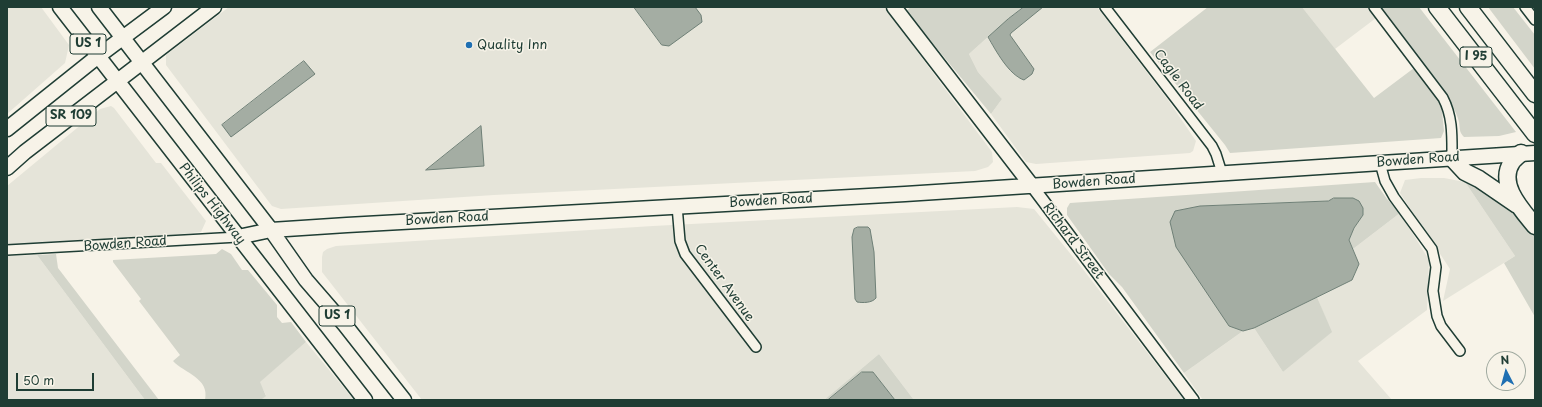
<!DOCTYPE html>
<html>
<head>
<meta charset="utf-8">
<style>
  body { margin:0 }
  #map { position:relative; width:1542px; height:407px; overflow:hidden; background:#f7f3e8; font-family:"Playpen Sans",sans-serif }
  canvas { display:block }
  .frame { position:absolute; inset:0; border:8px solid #1f3d34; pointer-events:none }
  .north { position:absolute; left:1486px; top:351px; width:40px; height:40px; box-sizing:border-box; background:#f7f3e8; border:1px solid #a1aaa0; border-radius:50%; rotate:354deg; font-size:11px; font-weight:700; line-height:16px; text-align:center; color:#1f3d34 }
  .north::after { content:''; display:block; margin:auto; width:14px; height:18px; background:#1f6fb2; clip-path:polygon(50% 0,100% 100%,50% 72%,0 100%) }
  .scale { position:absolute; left:16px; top:373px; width:78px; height:18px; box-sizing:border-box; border:2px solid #1f3d34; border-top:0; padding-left:5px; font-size:12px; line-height:14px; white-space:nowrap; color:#1f3d34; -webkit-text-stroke:3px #f7f3e8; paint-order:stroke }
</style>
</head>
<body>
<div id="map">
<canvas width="1542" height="407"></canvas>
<div class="frame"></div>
<div class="north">N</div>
<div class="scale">50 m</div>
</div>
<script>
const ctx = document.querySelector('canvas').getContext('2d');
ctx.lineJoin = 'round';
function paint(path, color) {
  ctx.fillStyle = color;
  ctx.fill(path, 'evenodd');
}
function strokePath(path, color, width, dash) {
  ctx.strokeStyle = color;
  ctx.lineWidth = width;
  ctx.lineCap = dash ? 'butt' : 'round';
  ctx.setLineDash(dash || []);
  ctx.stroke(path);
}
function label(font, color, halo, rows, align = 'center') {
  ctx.font = font + ' "Playpen Sans",sans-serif';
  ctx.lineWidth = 3;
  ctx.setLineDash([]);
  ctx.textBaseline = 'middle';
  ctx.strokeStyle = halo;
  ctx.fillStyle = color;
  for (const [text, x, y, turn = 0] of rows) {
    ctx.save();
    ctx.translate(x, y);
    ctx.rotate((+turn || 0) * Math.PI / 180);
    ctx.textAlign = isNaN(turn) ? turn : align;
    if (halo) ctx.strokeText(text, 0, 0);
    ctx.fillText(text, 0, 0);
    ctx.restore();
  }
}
const built = new Path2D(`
  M7,7H41L69,45L65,63L7,114Z
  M229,7H884L992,152L993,162L988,167L975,171L494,195L281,209L272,206L166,65V55Z
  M1043,7H1097L1168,100L1196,141L1193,151L1190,153L1036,164L1026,162L991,114L1002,99L978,72L969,54L988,37L999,56L1018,78L1011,32Z
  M1302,7H1367L1376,18L1335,49Z
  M111,106L114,108L156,163H161L206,221L201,232L150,237L7,245V186L100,109Z
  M1421,178H1444L1465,182L1515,256L1443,301L1450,269L1400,193L1405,180Z
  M1017,207L1034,209L1082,268L1184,400H914L879,354L824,400H422L322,272V257L323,252L327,249L336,246L653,226Z
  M1400,213L1429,260L1427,310L1358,361L1392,400H1203L1184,373L1243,331L1254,328L1283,372L1331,332L1317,297L1352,280L1359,264L1353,249Z
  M37,255L145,400H7V256Z
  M306,342L354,400H261L266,395L259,382Z`);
const green = new Path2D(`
  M911,7H1024L1008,19L969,54L978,72L1002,99L991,114L906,11Z
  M1208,7H1302L1374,98L1414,68L1441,103L1444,131L1441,138L1230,153L1225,145L1150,52Z
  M1378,7H1419L1516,132L1499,136L1464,137C1459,132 1460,129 1459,122C1457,113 1452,105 1447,97Z
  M1488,7H1513L1535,35V69Z
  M1375,182L1387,199L1400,213L1353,249L1349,240L1354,228L1363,215V208L1334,198L1328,201L1200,206L1229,326L1243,331L1184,373L1122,287L1109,274L1067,215V208L1070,203Z
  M1465,182C1487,187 1521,216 1535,234V317L1504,263L1515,256Z
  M222,249L231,254L242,270H248L277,305V317L282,323L291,322L306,342L260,382L266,396L261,400H205C210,378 184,373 173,361L180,355L139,301L141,299L113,262V260L216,254Z
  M56,254L58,268L159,400H145L37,255Z
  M1317,297L1332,332L1283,372L1254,328Z
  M879,354L914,400H895L873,372H862L828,400H824Z`);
const water = new Path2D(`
  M634,7H695L701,15L702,22L669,46L662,45Z
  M1024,7H1043L1011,33L1010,35L1034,69L1032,74L1024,80C1009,75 996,51 988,37L1008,19Z
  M304,61L315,74L231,137L222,125Z
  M481,126L484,166L426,170Z
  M1334,198H1353L1359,201L1363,208V215L1354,228L1349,240L1359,264L1352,280L1254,328L1243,331L1229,326L1176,247L1170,222L1175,211L1200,206L1328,201Z
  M858,227H868L870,229L874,252L876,298C872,303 863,303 857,302L855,299L852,237L854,229Z
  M862,372H873L895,400H828Z`);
const minor = new Path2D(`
  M1105,7L1212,146L1216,154L1222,173
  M1374,7L1443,98C1453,117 1452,137 1452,158
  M1525,7L1535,20
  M1380,163L1385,181L1394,197L1432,249L1436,267L1433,291L1437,316L1441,326L1460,351
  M677,206L680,241L685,254L756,347
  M7,250L238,237`);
const tertiary = new Path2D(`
  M1032,186L1193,400`);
const primary = new Path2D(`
  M60,7L365,400
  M99,7L271,230L306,280L345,325L404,400
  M894,7L1032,186
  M7,129L97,57L164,7
  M7,168L25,152L214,7
  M238,237L271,230L347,225L905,194L1535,153`);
const motorway = new Path2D(`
  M1437,7L1535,134
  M1468,7L1535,94
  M1521,153C1518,156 1514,159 1512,162C1497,184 1522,210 1535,226
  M1452,158L1465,172L1479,179L1517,205`);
const markers = [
  [469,45,4,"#1f6fb2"]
];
const shields = [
  [88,44,36],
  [1476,57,32],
  [71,116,50],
  [337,316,36]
];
const shieldNames = [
  ["US 1",88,44],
  ["I 95",1476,57],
  ["SR 109",71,116],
  ["US 1",337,316]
];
const poiNames = [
  ["Quality Inn",477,45]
];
const streetNames = [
  ["Cagle Road",1178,80,53],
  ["Bowden Road",1418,160,-4],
  ["Bowden Road",1094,182,-4],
  ["Bowden Road",771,201,-3],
  ["Philips Highway",212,204,52],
  ["Bowden Road",447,219,-3],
  ["Richard Street",1073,241,53],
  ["Bowden Road",125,244,-4],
  ["Center Avenue",724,283,54]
];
paint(built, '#e5e4d9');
paint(green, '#d3d5ca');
paint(water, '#a4ada3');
strokePath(water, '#6f8077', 1);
strokePath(minor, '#1f3d34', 12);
strokePath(tertiary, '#1f3d34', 14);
strokePath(primary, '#1f3d34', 17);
strokePath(motorway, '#1f3d34', 19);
strokePath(minor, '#f7f3e8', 9);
strokePath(tertiary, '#f7f3e8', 11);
strokePath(primary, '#f7f3e8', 14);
strokePath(motorway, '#f7f3e8', 16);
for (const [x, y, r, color] of markers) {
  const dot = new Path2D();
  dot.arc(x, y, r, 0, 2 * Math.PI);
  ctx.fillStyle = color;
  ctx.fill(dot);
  strokePath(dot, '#f7f3e8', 1.5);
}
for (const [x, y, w] of shields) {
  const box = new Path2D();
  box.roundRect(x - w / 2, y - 10, w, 20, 3);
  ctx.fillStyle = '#f7f3e8';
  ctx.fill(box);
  strokePath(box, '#1f3d34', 1);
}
label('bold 12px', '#1f3d34', null, shieldNames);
label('13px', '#1f3d34', '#f7f3e8', poiNames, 'left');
label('13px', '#1f3d34', '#f7f3e8', streetNames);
</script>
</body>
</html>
